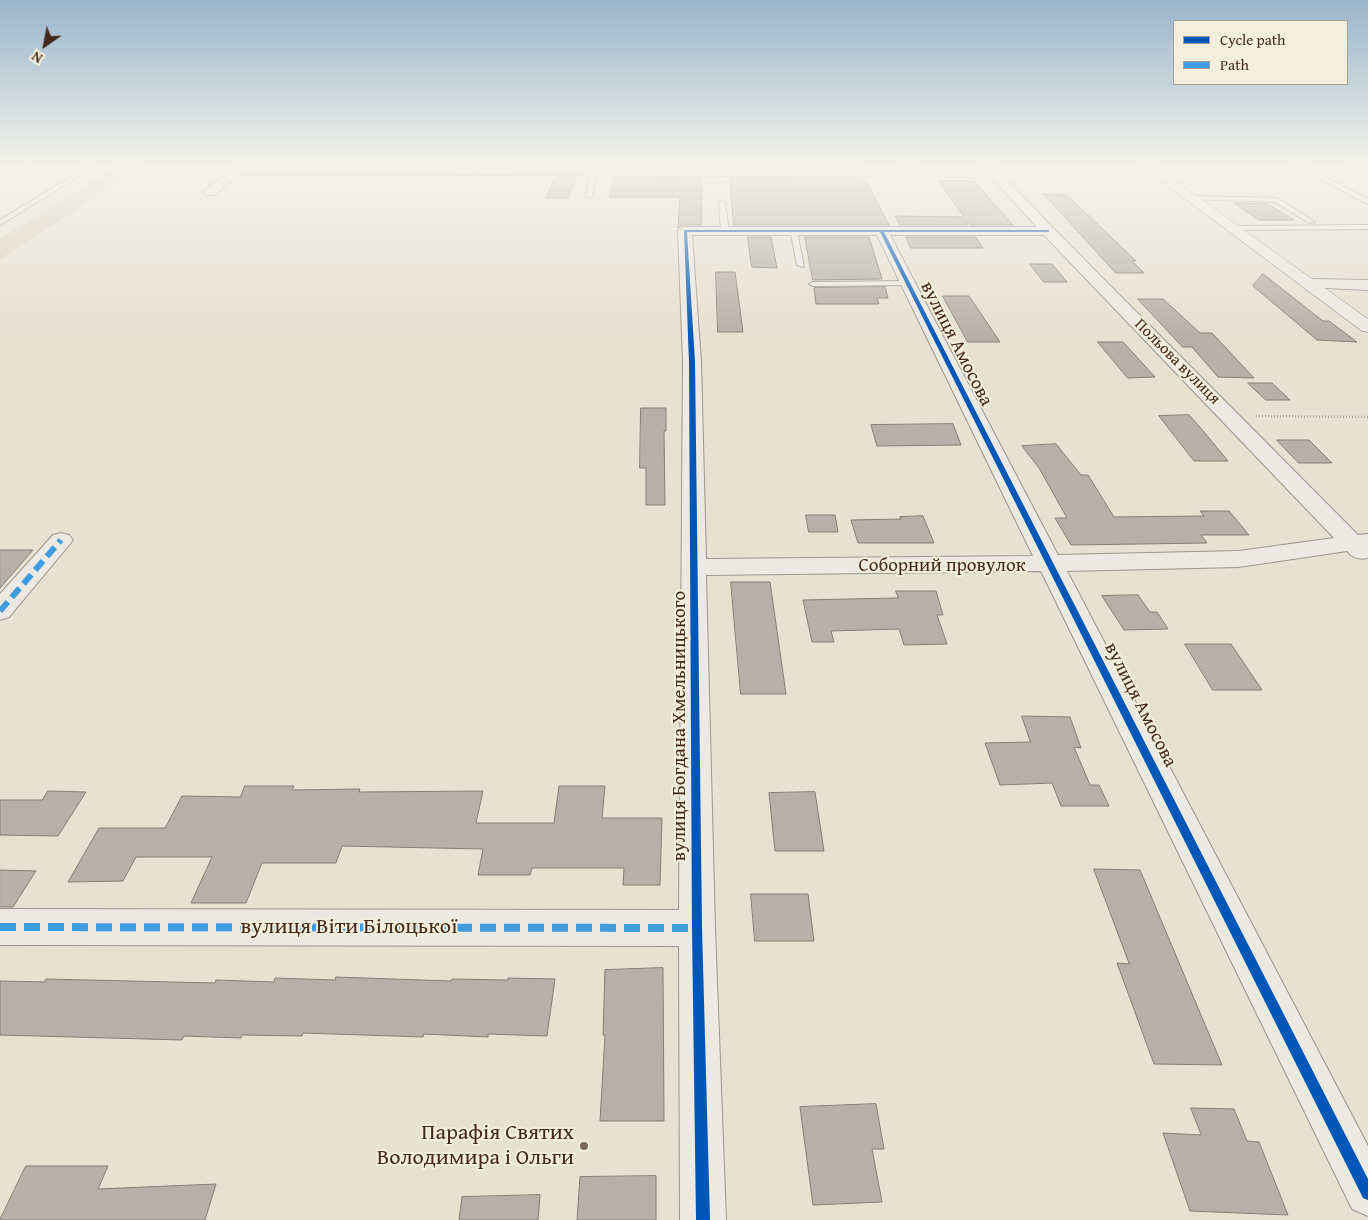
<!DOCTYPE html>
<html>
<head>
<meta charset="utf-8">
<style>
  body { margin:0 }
  #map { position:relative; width:1368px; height:1220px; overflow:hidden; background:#e6e1d1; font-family:"Gentium Book Plus",serif }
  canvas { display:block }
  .legend { position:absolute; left:1173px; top:20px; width:175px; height:65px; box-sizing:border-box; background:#f4eedc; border:1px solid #ad9f8f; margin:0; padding:6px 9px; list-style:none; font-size:15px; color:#43291b }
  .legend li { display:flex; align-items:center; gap:10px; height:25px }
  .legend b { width:25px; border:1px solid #ad9f8f }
  .north { position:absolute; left:20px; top:20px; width:50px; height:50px; -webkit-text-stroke:4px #f4eedc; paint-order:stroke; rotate:213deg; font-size:14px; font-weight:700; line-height:20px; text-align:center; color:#43291b }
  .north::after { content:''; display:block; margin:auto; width:18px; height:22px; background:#43291b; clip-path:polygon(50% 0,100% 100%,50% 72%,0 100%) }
</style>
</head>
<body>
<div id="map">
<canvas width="1368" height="1220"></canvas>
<ul class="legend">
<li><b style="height:6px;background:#0057b8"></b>Cycle path</li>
<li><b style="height:6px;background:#3f9cdf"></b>Path</li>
</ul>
<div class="north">N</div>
</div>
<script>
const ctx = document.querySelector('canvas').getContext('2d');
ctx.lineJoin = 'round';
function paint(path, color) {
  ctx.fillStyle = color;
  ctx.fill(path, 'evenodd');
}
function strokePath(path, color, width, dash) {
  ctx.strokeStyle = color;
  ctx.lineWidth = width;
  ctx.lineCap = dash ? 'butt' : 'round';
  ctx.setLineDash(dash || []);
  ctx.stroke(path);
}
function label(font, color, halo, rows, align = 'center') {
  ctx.font = font + ' "Gentium Book Plus",serif';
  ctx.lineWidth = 4;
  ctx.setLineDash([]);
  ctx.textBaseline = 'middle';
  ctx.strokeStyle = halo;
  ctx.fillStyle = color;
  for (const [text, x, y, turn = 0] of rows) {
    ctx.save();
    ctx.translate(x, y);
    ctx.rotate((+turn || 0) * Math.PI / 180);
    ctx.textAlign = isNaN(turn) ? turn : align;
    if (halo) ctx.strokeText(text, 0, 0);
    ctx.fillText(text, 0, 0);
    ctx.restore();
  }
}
const green = new Path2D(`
  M118,165H146L0,259V239Z`);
const building = new Path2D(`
  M762,165H857L858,167H762Z
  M556,177H576L568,198H546Z
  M614,177L702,178L701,225H685L678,228L680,197H610Z
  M730,178H861L862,181H866L889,225H734Z
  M939,181H974L1013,225H970Z
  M1044,194L1067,195L1136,261H1132L1144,273H1116Z
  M1234,203L1268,204L1294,220H1259Z
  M896,216L962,217L968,225H900Z
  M748,237H771L777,268L752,267Z
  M805,237H869L882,279L813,280Z
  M906,237H976L983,248H911Z
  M1030,264H1052L1067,282H1044Z
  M716,272H735L743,332H718Z
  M1263,274L1323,321H1329L1357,342L1317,340L1253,286Z
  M885,287L888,298H877L879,304H816L814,288Z
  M943,296H969L1000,342H968Z
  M1138,299H1163L1200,333H1212L1254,378L1218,377L1192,347H1183Z
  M1098,342H1123L1155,377L1128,378Z
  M1248,383H1272L1290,400H1266Z
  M641,408H666V431H664L665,505H646V468H640Z
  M1189,415L1199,426L1228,461H1194L1159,416Z
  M953,424L961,445L877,446L871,425Z
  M1277,440H1309L1332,463H1299Z
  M1056,444L1081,475H1088L1114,517L1204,516L1200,511H1229L1249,535H1201L1207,543L1071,545L1055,518H1067L1039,468L1022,446Z
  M806,515H835L838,532H809Z
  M923,516L934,543H858L851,520L901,519L900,517Z
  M0,550H33L0,588Z
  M731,582H770L786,694H741Z
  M896,591H936L943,615H937L947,644L904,645L899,629L831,631L834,642H812L803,600L898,598Z
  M1138,595L1150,612H1157L1168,629L1124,630L1102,596Z
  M1185,644H1231L1262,690H1213Z
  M1022,716L1070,717L1081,748L1074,747L1090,785H1099L1109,806H1061L1052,783L1000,785L985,743L1030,742Z
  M245,786H294L292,790L360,789L359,792L483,791L476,823H554L559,786H605L602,818H662L660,885H623L624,868H532L530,875H478L483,849L342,846L336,863H262L246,903H191L212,857H136L123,881L68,882L99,828H165L182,796L240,797Z
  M48,791L86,792L58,836L0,835V800H42Z
  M815,792L824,851H775L769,793Z
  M1094,869L1140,870L1222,1065L1154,1064L1117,963L1129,964Z
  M0,870L36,871L13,907H0Z
  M751,894H808L814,941H755Z
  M663,968L664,1121H600L605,1035H603L605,970Z
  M336,977L451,981L452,979L508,980V978L555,979L547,1036L488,1034V1037L424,1034L423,1037L303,1033L302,1036L242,1035L241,1038L184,1036L182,1040L0,1035V981L44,982L46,979L215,983L216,980L274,982L275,978L335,980Z
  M876,1104L884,1149H872L882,1202L813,1205L800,1107Z
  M1191,1108L1234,1109L1247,1141L1259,1142L1288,1215L1190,1211L1163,1133L1201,1135Z
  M26,1166H108L98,1189L216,1184L205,1220H0Z
  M656,1176V1220H577L580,1177Z
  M540,1195L538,1220H459L462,1197Z`);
const pathFar1 = new Path2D(`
  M1333,168L1368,167
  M1341,172H1368
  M1360,182H1368`);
const path = new Path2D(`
  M1256,416L1368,417`);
const service = new Path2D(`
  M90,165H97L0,225V220Z
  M1293,165H1300L1368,199V204Z
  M0,169L4,170L5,171L0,173Z
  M594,170L597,172L592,196L589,198L586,196L591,172Z
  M1192,196L1277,198L1315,222L1309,223L1275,202L1190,199V197Z
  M722,201L725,203L729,231L725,233L721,231L719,203Z
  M1368,225V229L1233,230L1229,228L1233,226Z
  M790,229L797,231L804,267L797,265Z
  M908,281L912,283L911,285L813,286L809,284L813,282Z`);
const minor = new Path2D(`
  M981,165H993L1053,228L1358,535L1368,534V558C1359,560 1353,558 1347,551L1239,567L1067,571L1368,1146V1216L1352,1209L1041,571L706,575L715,928L726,1220H680L679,946L0,945V909L679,910L683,362L678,231L685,227H1037L991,177L241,174L214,195H206L204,192L206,189L234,168L238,167L985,169ZM692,235H877L1033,556L706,559L701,362ZM890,235H1044L1334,538L1239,551L1058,555Z
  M1310,279L1368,280V290L1305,287L1302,284L1305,281Z
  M61,533L69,535L73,540L69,545L9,617L0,620V594L53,535Z`);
const secondary = new Path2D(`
  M1140,165H1153L1368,319V332L1362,331Z`);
const rail = new Path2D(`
  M16,172L29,165`);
const quietFar1 = new Path2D(`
  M0,611L61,540`);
const quiet = new Path2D(`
  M0,927L697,928`);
const cycleway = new Path2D(`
  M684,230H1049V232H884L1368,1179V1200L1363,1198L880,232H687L695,362L702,928L710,1220H696L692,928L689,362Z`);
const markers = [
  [584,1146,5,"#7c695b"]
];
const farStreetnames = [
  ["Польова вулиця",1177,362,45]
];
const streetNames = [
  ["вулиця Амосова",956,344,63],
  ["Соборний провулок",942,566],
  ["вулиця Амосова",1140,705,63],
  ["вулиця Богдана Хмельницького",680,726,-90]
];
const nearStreetnames = [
  ["вулиця Віти Білоцької",349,927]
];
const nearPoinames = [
  ["Парафія Святих",574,1133],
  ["Володимира і Ольги",574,1158]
];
paint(green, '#dad2bc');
paint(building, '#b6b1a6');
strokePath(building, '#857e74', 1);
strokePath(service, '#9d968c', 2);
strokePath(minor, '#9d968c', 2);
strokePath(secondary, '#857e74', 1);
strokePath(pathFar1, '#ada8a1', 1, [0.5, 1]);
strokePath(path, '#ada8a1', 2.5, [1, 2]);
paint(service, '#ebe9e1');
paint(minor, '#ebe9e1');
paint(secondary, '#ebe9e1');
strokePath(rail, '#ada8a1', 2.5);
strokePath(rail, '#f4eedc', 2, [5.5]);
strokePath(quietFar1, '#3f9cdf', 6, [12, 6]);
strokePath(quiet, '#3f9cdf', 8, [16, 8]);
paint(cycleway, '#0057b8');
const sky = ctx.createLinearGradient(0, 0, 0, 336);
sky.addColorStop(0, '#99b5cc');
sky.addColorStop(0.49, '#f4f2ea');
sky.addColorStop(1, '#f4f2ea00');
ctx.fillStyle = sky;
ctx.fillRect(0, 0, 1368, 336);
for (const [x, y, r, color] of markers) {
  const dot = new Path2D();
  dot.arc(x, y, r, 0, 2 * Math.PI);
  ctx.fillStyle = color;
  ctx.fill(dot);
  strokePath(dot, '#f4eedc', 2);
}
label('16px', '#43291b', '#f4eedc', farStreetnames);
label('19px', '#43291b', '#f4eedc', streetNames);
label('22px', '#43291b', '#f4eedc', nearStreetnames);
label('22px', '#43291b', '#f4eedc', nearPoinames, 'right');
</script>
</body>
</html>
